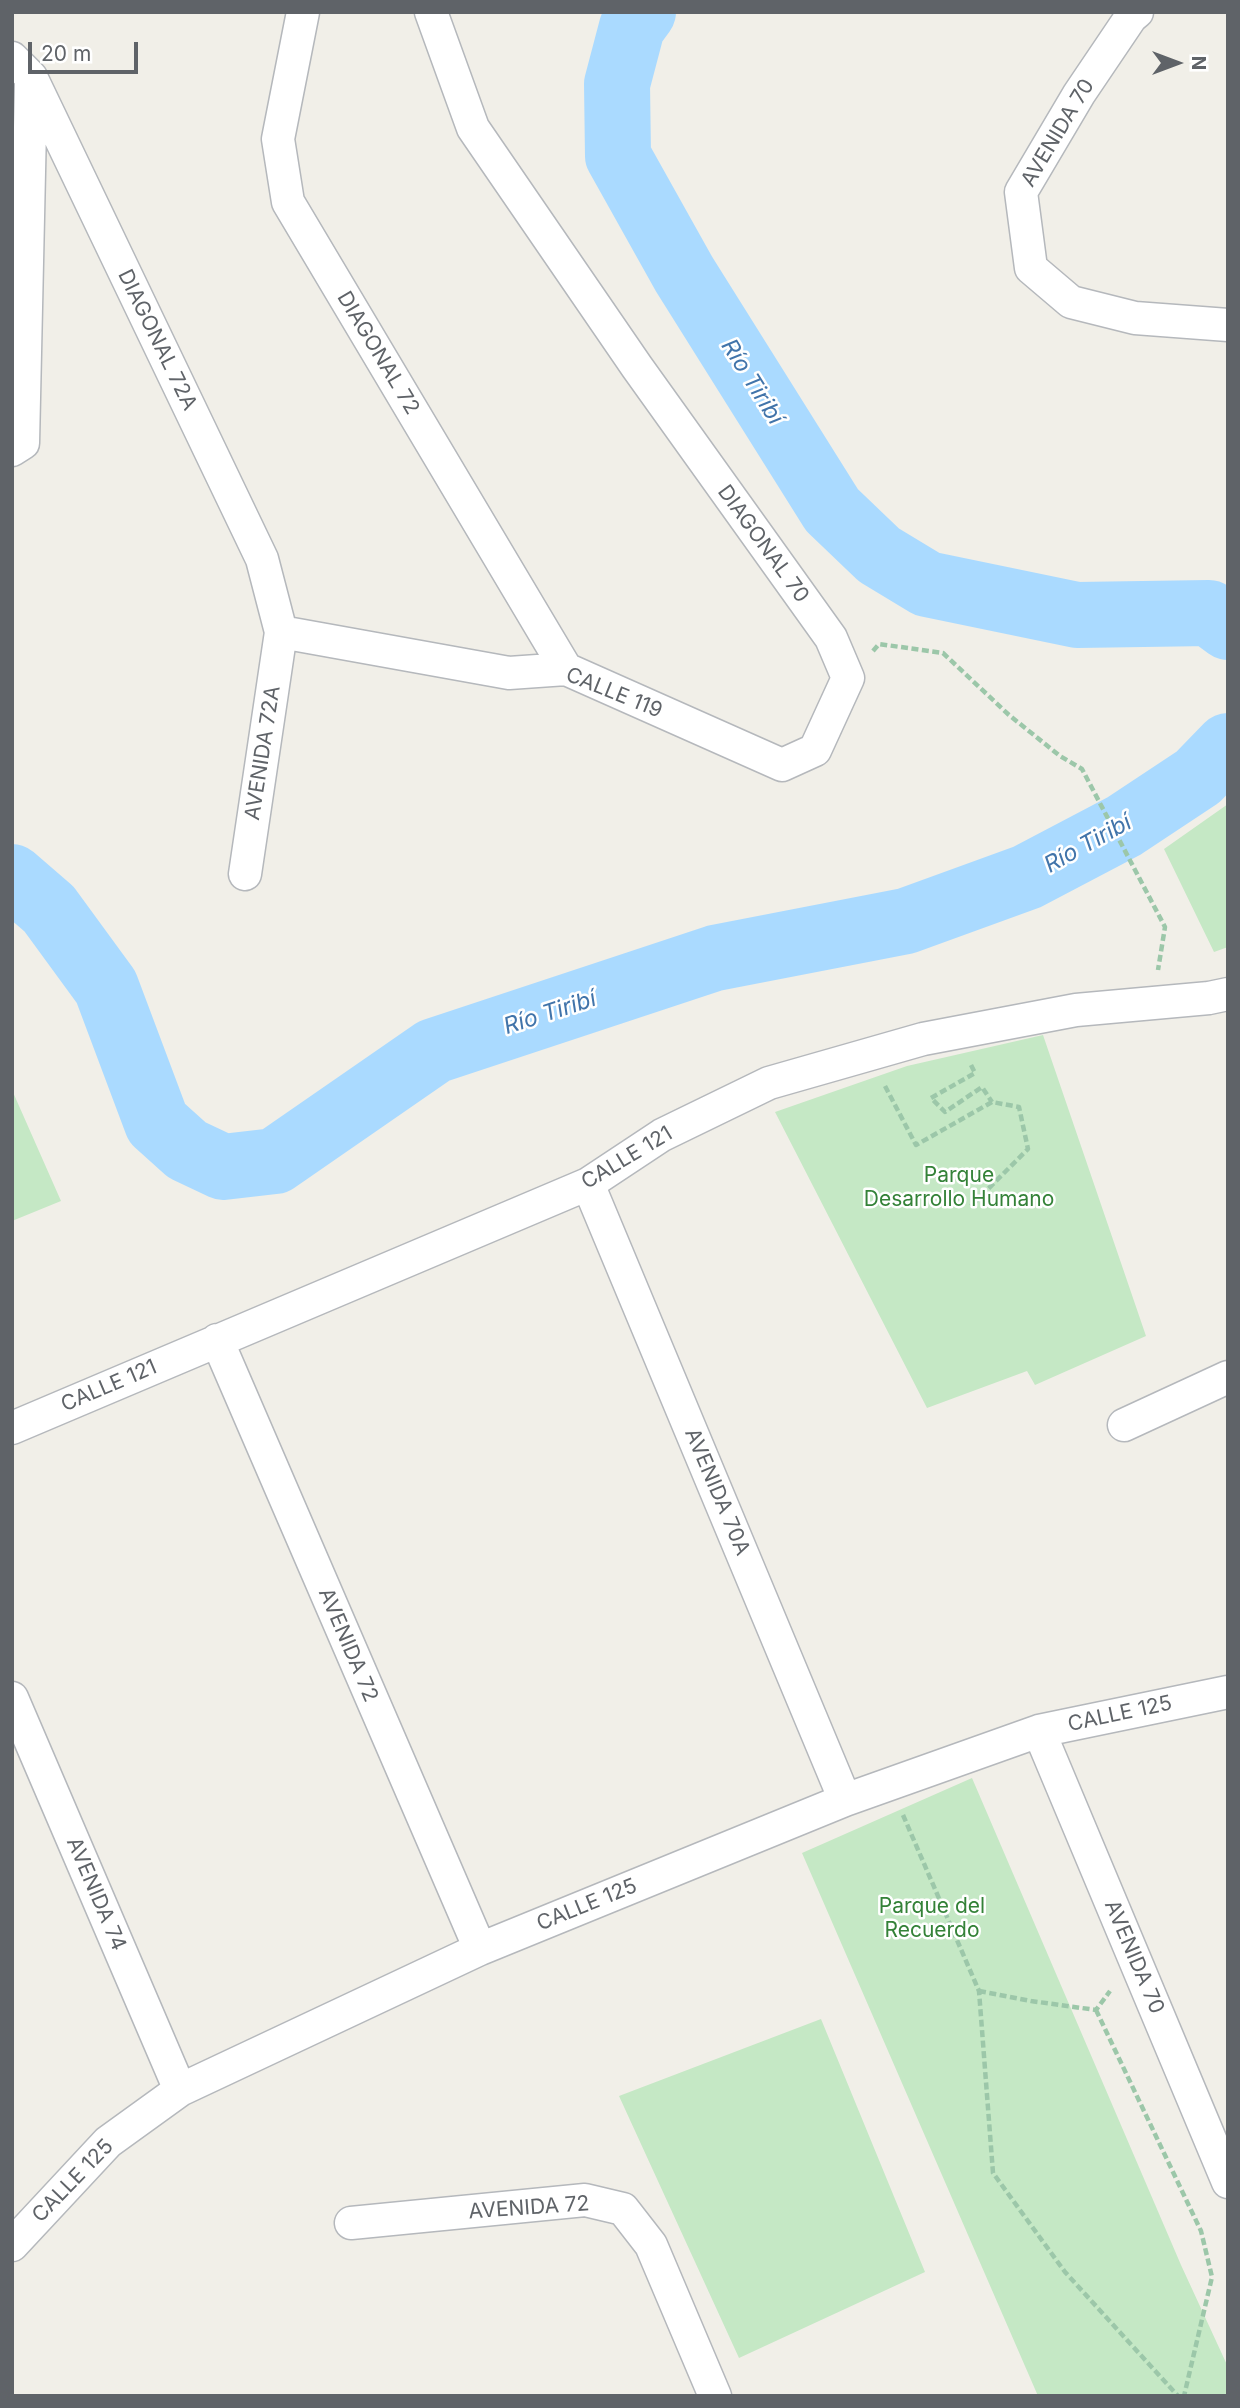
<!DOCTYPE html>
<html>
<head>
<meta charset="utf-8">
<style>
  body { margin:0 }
  #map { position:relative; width:1240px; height:2408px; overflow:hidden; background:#f1efe8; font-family:Inter,sans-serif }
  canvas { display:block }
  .frame { position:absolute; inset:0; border:14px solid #5f6368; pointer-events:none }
  .north { position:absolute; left:1142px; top:28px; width:70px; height:70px; -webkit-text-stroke:5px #fff; paint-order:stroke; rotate:90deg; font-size:19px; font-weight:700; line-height:28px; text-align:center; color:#5f6368 }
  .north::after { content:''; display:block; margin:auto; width:24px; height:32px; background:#5f6368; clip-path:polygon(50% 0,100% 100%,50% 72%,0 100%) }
  .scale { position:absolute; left:28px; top:42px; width:110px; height:32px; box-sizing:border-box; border:4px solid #5f6368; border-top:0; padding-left:9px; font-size:21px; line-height:24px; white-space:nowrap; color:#5f6368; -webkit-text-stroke:5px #fff; paint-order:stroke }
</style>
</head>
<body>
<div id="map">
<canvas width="1240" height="2408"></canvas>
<div class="frame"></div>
<div class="north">N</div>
<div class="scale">20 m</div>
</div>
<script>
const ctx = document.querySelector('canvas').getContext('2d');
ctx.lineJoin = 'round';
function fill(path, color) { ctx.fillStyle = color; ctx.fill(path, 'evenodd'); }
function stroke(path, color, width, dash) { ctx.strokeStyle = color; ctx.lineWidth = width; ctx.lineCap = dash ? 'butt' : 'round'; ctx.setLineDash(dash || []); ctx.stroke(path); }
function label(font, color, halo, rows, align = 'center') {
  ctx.font = font + ' Inter,sans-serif'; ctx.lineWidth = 5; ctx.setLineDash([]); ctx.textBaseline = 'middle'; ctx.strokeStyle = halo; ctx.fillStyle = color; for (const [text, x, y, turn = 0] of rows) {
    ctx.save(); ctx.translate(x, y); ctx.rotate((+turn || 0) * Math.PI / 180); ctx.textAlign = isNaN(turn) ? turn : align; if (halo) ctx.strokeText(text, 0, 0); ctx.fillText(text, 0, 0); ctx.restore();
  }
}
fill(new Path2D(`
  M1228,804V947L1214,952L1164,849Z
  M1043,1035L1146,1336L1035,1385L1027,1371L927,1408L775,1112L907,1066Z
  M12,1090L61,1201L12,1221Z
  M972,1778L1181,2265L1228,2367V2396H1038L802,1853Z
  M821,2019L925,2272L739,2358L619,2096Z`), '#c5e8c5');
stroke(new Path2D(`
  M643,12L632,27L617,84L618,156L684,274L832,510L879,555L927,584L1077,615L1209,613L1228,627
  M12,877L49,909L106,987L157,1123L187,1150L223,1167L275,1161L434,1051L715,958L906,921L1027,877L1124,826L1198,777L1228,746`), '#aadaff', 66);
const street = new Path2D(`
  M303,12L278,139L288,202L566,669
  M1137,12L1131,17L1079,94L1021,192L1031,268L1071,302L1135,318L1228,325
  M12,58L31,77L262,559L281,632L245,874
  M12,450L23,443L31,82
  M281,632L509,673L566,669L782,765L815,750L848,678L831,638L637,367L473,128L431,12
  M588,1184L845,1800
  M217,1340L480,1949
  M1124,1425L1228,1377
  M12,1428L588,1184L662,1135L769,1083L923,1039L1076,1010L1209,998L1228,994
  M12,1698L180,2090
  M1039,1731L1228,2182
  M351,2223L585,2200L623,2209L651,2245L715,2396
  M12,2245L108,2142L180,2090L480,1949L845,1800L1039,1731L1228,1692`);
stroke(street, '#b5b8bc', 35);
stroke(new Path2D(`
  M873,651L879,644L943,653L1009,715L1060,756L1082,769L1165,927L1158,970
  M971,1065L975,1073L931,1098L945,1112L982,1087L992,1102
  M885,1086L916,1145L992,1102L1019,1107L1028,1149L971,1206
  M903,1815L979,1991L993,2173L1065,2272L1178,2396
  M979,1991L1031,2001L1096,2010L1110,1991
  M1096,2010L1201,2231L1212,2277L1184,2396`), '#9cc7a9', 4.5, [7, 3.5]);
stroke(street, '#fff', 32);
label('21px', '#5f6368', '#fff', [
  ["AVENIDA 70",1058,133,-59],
  ["DIAGONAL 72A",157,340,64],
  ["DIAGONAL 72",378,353,59],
  ["DIAGONAL 70",763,544,54],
  ["CALLE 119",614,693,22],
  ["AVENIDA 72A",263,753,-81],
  ["CALLE 121",627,1158,-31],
  ["CALLE 121",109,1386,-23],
  ["AVENIDA 70A",717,1492,67],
  ["AVENIDA 72",348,1645,67],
  ["CALLE 125",1120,1714,-12],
  ["AVENIDA 74",96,1894,67],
  ["CALLE 125",587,1905,-22],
  ["AVENIDA 70",1134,1957,67],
  ["CALLE 125",73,2181,-46],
  ["AVENIDA 72",529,2208,-4]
]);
label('21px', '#348238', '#fff', [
  ["Parque",959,1176],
  ["Desarrollo Humano",959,1200],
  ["Parque del",932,1907],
  ["Recuerdo",932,1931]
]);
label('italic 23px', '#4174aa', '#fff', [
  ["Río Tiribí",752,382,58],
  ["Río Tiribí",1088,844,-29],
  ["Río Tiribí",550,1013,-18]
]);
</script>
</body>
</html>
